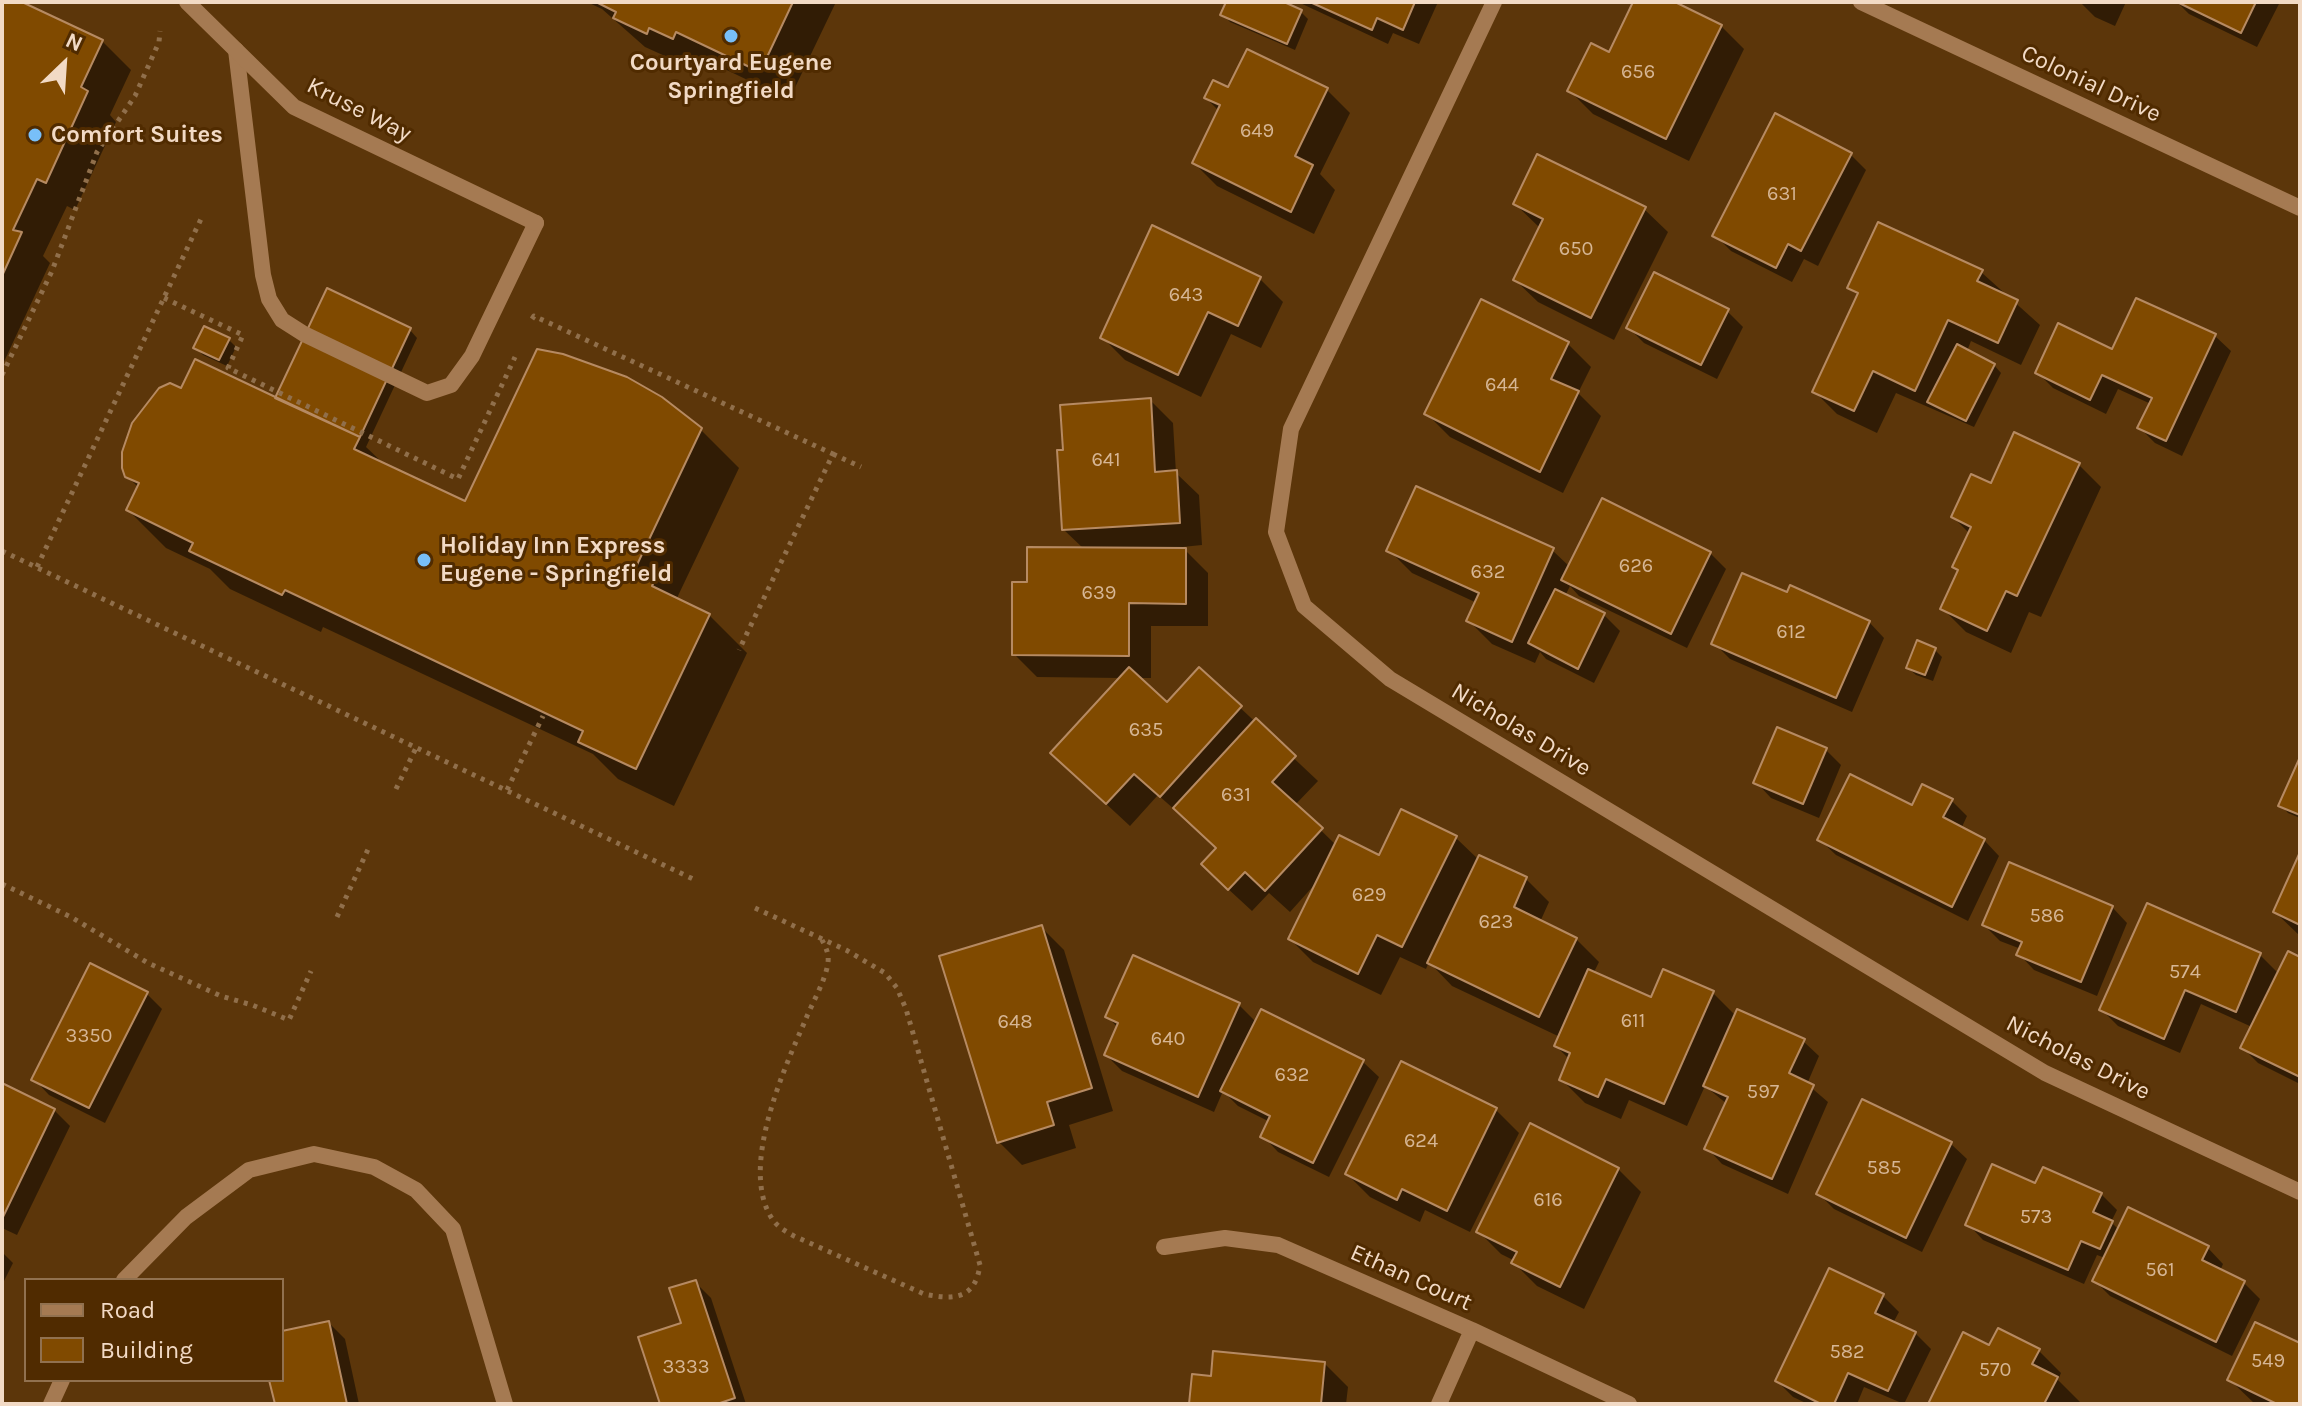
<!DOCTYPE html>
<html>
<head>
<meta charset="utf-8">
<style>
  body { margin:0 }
  #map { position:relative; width:2302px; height:1406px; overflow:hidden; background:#5c360a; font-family:Karla,sans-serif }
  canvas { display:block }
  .frame { position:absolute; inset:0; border:4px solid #f2dac5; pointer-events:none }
  .legend { position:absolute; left:24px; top:1278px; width:260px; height:104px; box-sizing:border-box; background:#502b00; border:2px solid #91714f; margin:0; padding:10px 14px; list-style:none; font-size:24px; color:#f2dac5 }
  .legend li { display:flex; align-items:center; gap:16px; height:40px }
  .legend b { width:40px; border:2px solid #91714f }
  .north { position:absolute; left:24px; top:24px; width:80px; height:80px; -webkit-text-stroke:6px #502b00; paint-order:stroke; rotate:25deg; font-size:22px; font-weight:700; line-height:32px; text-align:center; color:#f2dac5 }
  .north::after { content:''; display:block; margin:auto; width:28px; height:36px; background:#f2dac5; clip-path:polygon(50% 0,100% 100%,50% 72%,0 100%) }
</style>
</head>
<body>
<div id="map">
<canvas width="2302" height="1406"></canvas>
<div class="frame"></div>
<ul class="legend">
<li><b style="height:10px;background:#a57a52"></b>Road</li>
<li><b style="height:22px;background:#804a00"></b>Building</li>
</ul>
<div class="north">N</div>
</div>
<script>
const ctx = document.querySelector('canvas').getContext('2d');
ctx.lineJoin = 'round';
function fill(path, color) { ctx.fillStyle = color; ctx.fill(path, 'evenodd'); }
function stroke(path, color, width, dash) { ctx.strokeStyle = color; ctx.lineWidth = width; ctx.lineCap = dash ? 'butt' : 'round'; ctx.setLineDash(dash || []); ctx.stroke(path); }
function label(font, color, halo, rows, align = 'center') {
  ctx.font = font + ' Karla,sans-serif'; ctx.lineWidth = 6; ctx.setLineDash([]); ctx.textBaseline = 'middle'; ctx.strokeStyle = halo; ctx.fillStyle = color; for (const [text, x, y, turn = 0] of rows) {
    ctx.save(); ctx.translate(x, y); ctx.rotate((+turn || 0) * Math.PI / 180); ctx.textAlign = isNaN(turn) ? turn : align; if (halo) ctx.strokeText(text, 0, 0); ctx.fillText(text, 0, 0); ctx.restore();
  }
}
fill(new Path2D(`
  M2,2H17L102,41L131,70L110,115L116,122L75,210L67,206L43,256L50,263L2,366Z
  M587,2H836L789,100L706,60L702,67L679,56L676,61L645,47L602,9Z
  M1228,2H1279L1301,12L1308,19L1295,50L1230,22L1223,14Z
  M1298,2H1438L1419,44L1393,33L1388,44Z
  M1635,2H1671L1721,26L1744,49L1689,161L1593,114L1570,91L1609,55Z
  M2080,2H2126L2115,26L2095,17Z
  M2177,2H2280L2257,47L2189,14Z
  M1229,89L1327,90L1350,113L1320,174L1335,190L1314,234L1217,186L1194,163L1219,111L1206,98Z
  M1850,154L1866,170L1818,266L1804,259L1792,282L1731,251L1715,235Z
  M1515,204L1644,209L1668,232L1614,340L1538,302L1515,280L1540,228Z
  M1981,272L2040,325L2021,365L1971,341L1967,351L1994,365L2001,373L1974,427L1896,393L1877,433L1837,414L1814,391L1859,296L1850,288Z
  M1260,279L1283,302L1261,348L1231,334L1201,397L1125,360L1102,337Z
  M1727,311L1743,327L1717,379L1644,343L1628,327Z
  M410,330L417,338L366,447L386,466L466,504L701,430L739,468L676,600L709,615L747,653L674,806L618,779L593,754L323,627L321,632L230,589L210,569L166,548L128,510L139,488L127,476L182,391L276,400Z
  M2215,336L2231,351L2182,456L2155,443L2140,428L2151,404L2118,389L2106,414L2053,388L2037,372L2113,352Z
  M228,339L236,347L227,366L203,355L196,348Z
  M1568,344L1591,367L1578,393L1601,416L1563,493L1450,437L1427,414Z
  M1150,400L1173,423L1176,473L1199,495L1202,545L1182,547L1208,573V626H1151V678H1138L1167,705L1199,669L1318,781L1295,805L1336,845L1380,858L1456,838L1479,860L1480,858L1526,879L1549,902L1540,922L1576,939L1599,962L1593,974L1652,999L1712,992L1736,1016L1803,1041L1819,1056L1807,1084L1828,1102L1788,1194L1722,1164L1707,1148L1727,1104L1705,1086L1687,1126L1629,1100L1621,1119L1585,1103L1562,1080L1570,1060L1556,1046L1560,1037L1452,986L1429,962L1426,969L1400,957L1381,995L1313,962L1290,939L1316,883L1290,912L1269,893L1252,911L1226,887L1218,848L1158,795L1130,826L1076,776L1121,678L1037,677L1014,654L1029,584L1084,549L1064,530L1065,451Z
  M2078,464L2101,487L2041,617L2029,612L2011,653L1966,632L1943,609L1960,572L1955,567L1970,534L1953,517L1992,486Z
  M1389,550H1552L1570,567L1710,553L1726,569L1687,648L1579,596L1570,586L1565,596L1604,615L1620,631L1594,683L1546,659L1540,652L1535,663L1492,644L1469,621L1477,603L1412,573Z
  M1788,595L1869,622L1884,638L1852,712L1730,659L1714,643Z
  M1935,650L1942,657L1933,681L1916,675L1908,668Z
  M1826,750L1841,765L1819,818L1771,798L1756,782Z
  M2300,762V818L2288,813L2281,805Z
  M1952,801L1967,816L1961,829L1984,840L1999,856L1968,921L1836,855L1820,840L1913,807Z
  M2300,857V936L2275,912Z
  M2148,905L2260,955L2279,974L2300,960V1084L2258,1063L2242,1047L2252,1027L2201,1004L2180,1053L2118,1026L2102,1010Z
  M2112,907L2127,923L2097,996L2034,970L2019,954L2021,949L2000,941L1984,925Z
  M1041,927L1064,950L1113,1111L1069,1125L1076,1148L1022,1165L999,1142Z
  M1134,958L1239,1005L1256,1022L1363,1062L1379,1077L1329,1177L1278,1152L1263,1136L1270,1122L1238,1106L1223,1091L1214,1112L1122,1071L1106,1055L1118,1028L1107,1016Z
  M146,993L162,1009L105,1123L49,1095L34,1079Z
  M2,1085L54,1110L70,1126L17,1235L2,1228Z
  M1496,1110L1519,1133L1470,1232L1425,1210L1420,1222L1370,1197L1347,1174Z
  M1531,1126L1618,1169L1641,1192L1584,1309L1537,1286L1514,1263L1515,1261L1501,1254L1478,1231Z
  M1951,1144L1967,1159L1922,1252L1834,1209L1819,1194Z
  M2036,1186L2101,1194L2117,1210L2111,1222L2119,1230L2208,1248L2223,1264L2220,1271L2244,1283L2260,1299L2232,1356L2110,1296L2094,1280L2105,1258L2097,1255L2084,1284L1983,1240L1968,1224Z
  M2,1252L13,1263L2,1285Z
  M1830,1270L1883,1296L1899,1312L1893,1323L1915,1333L1931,1349L1904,1404L1864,1387L1857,1404H1808L1793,1397L1777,1381Z
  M695,1282L711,1298L746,1404H662Z
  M329,1323L345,1339L359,1404H277L271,1380H282V1333Z
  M2300,1345V1404H2255L2229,1379Z
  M1990,1348L2038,1350L2061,1373L2058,1380L2080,1402L2078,1404H1930Z
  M1325,1364L1348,1387L1346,1404H1191L1212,1379Z`), '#0007');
const building = new Path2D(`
  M2,2H22L103,40L81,87L88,91L46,183L37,179L13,230L22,232L2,276Z
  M596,2H793L760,72L676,32L673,39L649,28L647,34L613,18L616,12Z
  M1226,2H1284L1302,10L1287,44L1220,15Z
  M1310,2H1415L1403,30L1377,18L1372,30Z
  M1633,2H1675L1722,25L1666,139L1567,91L1591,43L1609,52Z
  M2177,2H2256L2241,33Z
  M1247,49L1328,88L1295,156L1313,165L1291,212L1192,163L1220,105L1204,98L1213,80L1228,87Z
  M1775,113L1852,153L1801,251L1788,244L1776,268L1712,236Z
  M1537,154L1646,207L1591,318L1513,280L1543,219L1513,204Z
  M1878,222L1983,270L1977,281L2018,300L1998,343L1948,320L1915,391L1873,371L1854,411L1812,392L1858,293L1847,288Z
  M1152,225L1261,277L1238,326L1208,312L1178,375L1100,338Z
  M1654,272L1729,309L1701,365L1626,328Z
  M327,288L411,328L360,437L275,398Z
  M2136,298L2216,334L2166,441L2137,428L2152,398L2102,375L2090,400L2035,373L2058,323L2112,349Z
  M1481,299L1569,342L1551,379L1579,391L1540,472L1424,414Z
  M204,326L230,338L219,360L193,348Z
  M1957,344L1995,364L1966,421L1927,402Z
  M537,349L563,354L627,377L662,397L702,428L635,569L655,579L652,586L710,614L636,769L578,742L583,731L285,590L282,595L189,551L193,543L126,510L139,483L125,477L122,468V452L132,423L159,388L170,383L181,388L195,359L360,437L354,449L465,501Z
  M1151,398L1155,472L1177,470L1180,523L1062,530L1057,450H1063L1060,405Z
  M2014,432L2080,463L2017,596L2006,591L1987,631L1940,609L1958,570L1952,567L1971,527L1951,517L1971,474L1991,483Z
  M1416,486L1554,548L1512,642L1466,621L1479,593L1386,551Z
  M1602,498L1711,552L1671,634L1561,580Z
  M1027,547L1186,548V604L1129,603V656L1012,655V582H1027Z
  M1742,573L1787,592L1790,585L1870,621L1836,698L1711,644Z
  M1555,589L1605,613L1578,669L1528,643Z
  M1917,640L1936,648L1925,675L1906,668Z
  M1129,667L1167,702L1199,667L1242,706L1160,797L1134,774L1106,804L1050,753Z
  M1256,718L1296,756L1272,782L1323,828L1265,891L1245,872L1228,890L1201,864L1216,848L1173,808Z
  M1777,727L1827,748L1803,804L1753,783Z
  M2300,757V815L2278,806Z
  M1850,774L1912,805L1922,784L1953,799L1943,817L1985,839L1952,907L1817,840Z
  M1401,809L1457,836L1402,947L1377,935L1358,974L1288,939L1339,835L1379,855Z
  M2300,852V925L2273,912Z
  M1479,855L1527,877L1514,907L1577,938L1539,1017L1427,963Z
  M2009,862L2113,906L2081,982L2016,955L2022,942L1982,925Z
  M2147,903L2261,953L2236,1012L2185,990L2164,1039L2099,1010Z
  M1042,925L1092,1088L1047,1102L1054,1125L997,1143L939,956Z
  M2288,951L2300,957V1077L2240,1048Z
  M1133,955L1240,1003L1198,1097L1104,1055L1118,1023L1105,1017Z
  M90,963L148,992L89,1108L31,1080Z
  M1588,969L1651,997L1663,969L1714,991L1664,1104L1606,1079L1598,1097L1559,1080L1570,1053L1554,1046Z
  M1261,1009L1364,1060L1313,1163L1260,1137L1270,1116L1220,1091Z
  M1737,1009L1805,1039L1789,1073L1814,1085L1772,1179L1704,1149L1728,1097L1703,1086Z
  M1401,1061L1497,1108L1447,1211L1402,1189L1397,1200L1345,1174Z
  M2,1083L55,1109L2,1219Z
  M1862,1099L1952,1142L1906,1238L1816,1194Z
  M1530,1123L1619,1168L1560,1287L1511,1263L1517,1252L1476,1232Z
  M1992,1164L2035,1183L2043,1167L2102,1193L2093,1212L2113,1221L2100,1249L2081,1241L2068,1270L1965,1225Z
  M2128,1207L2209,1246L2202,1260L2245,1281L2216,1342L2092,1281Z
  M1829,1268L1884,1294L1875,1313L1916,1332L1888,1391L1848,1373L1834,1404H1821L1775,1381Z
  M696,1280L735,1398L717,1404H660L638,1337L681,1323L669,1288Z
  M329,1321L347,1404H275L269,1380H282V1331Z
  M2255,1322L2300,1343V1404H2277L2227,1380Z
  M1998,1328L2040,1349L2032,1364L2058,1377L2044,1404H1928L1963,1332L1989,1345Z
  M1213,1351L1325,1362L1321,1404H1189L1192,1374L1211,1376Z`);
fill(building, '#804a00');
stroke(building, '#b68a62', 2);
stroke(new Path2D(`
  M164,298L243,335L228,368L458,479L515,357
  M532,319L534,316L833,454L739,650
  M2,375L52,271L97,152L135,96L159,42L160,31
  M833,454L861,467
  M2,551L693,879
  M37,567L201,219
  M396,789L416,748
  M507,790L543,716
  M2,884L71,917L148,963L221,996L252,1005L289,1020L311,971
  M755,908L846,950L885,973L897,988L906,1009L980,1265C975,1300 953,1300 924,1294L794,1236C785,1231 776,1226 771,1217C740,1166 784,1069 805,1021C812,1003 825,982 828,963C829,953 826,948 822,940
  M337,917L370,845`), '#906f4b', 5, [4, 6]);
stroke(new Path2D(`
  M236,50L263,275L269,299L282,320L304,334L427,393L451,385L472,356L536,223`), '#a57a52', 16);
stroke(new Path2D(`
  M187,2L294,107L536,223
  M1494,2L1291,429L1276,532L1304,606L1390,679L2045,1073L2300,1192
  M1861,2L2300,208
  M1164,1247L1225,1238L1278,1245L1472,1330L1629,1404
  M124,1280L186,1217L249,1170L314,1154L374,1167L416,1190L453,1229L505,1404
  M51,1404L62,1380
  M1439,1404L1472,1330`), '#a57a52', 16);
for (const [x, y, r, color] of [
  [731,36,8,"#78bff8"],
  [35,135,8,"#78bff8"],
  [424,560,8,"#78bff8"]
]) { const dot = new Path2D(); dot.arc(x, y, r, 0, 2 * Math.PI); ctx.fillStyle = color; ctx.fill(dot); stroke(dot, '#502b00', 3); }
label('20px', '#d6b694', null, [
  ["656",1638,72],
  ["649",1257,131],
  ["631",1782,194],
  ["650",1576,249],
  ["643",1186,295],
  ["644",1502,385],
  ["641",1106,460],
  ["626",1636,566],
  ["632",1488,572],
  ["639",1099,593],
  ["612",1791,632],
  ["635",1146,730],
  ["631",1236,795],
  ["629",1369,895],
  ["586",2047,916],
  ["623",1496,922],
  ["574",2185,972],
  ["611",1633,1021],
  ["648",1015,1022],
  ["3350",89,1036],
  ["640",1168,1039],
  ["632",1292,1075],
  ["597",1763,1092],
  ["624",1421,1141],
  ["585",1884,1168],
  ["616",1548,1200],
  ["573",2036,1217],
  ["561",2160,1270],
  ["582",1847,1352],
  ["549",2268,1361],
  ["3333",686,1367],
  ["570",1995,1370]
]);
label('bold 24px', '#f2dac5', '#502b00', [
  ["Courtyard Eugene",731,63,"center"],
  ["Springfield",731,91,"center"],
  ["Comfort Suites",51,135],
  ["Holiday Inn Express",440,546],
  ["Eugene - Springfield",440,574]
], 'left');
label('24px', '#f2dac5', '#502b00', [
  ["Colonial Drive",2091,84,25],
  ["Kruse Way",359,110,27],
  ["Nicholas Drive",1521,730,31],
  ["Nicholas Drive",2078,1058,27],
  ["Ethan Court",1411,1278,24]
]);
</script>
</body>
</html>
